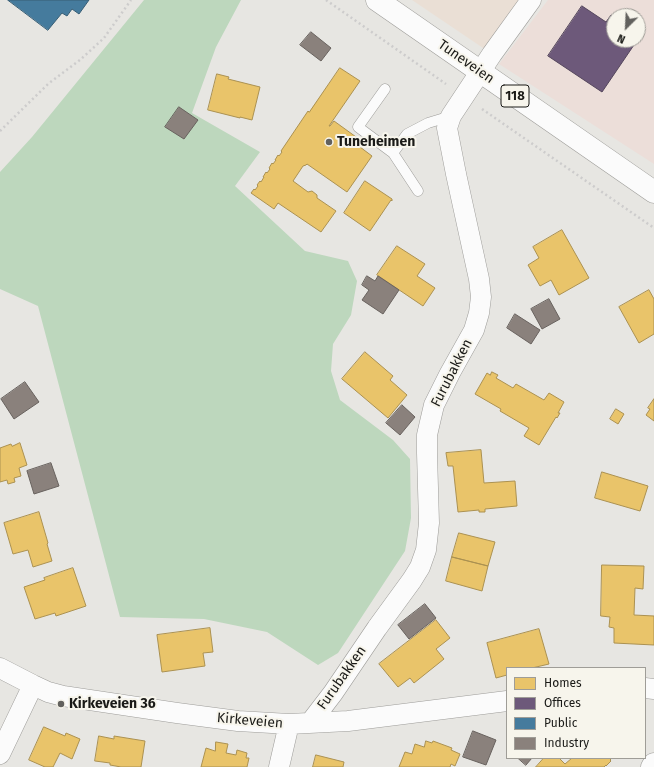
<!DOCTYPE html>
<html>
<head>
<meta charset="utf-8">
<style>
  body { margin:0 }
  #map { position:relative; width:654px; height:767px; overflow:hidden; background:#e7e6e2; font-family:"Fira Sans",sans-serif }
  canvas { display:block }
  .legend { position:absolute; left:506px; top:667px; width:140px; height:92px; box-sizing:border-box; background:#f7f5ec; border:1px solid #9f9d97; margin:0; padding:5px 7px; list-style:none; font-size:12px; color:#1a1a17 }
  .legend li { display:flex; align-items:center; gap:8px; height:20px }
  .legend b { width:20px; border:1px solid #9f9d97 }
  .north { position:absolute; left:606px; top:8px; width:40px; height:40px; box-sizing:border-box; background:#f7f5ec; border:1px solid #9f9d97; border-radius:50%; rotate:204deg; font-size:11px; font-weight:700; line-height:16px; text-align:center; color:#1a1a17 }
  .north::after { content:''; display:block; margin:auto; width:14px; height:18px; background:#62615e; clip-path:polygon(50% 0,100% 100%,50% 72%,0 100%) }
</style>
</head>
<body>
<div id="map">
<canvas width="654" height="767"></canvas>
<ul class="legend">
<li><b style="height:11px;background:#e9c46a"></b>Homes</li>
<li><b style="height:11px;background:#6d597a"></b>Offices</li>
<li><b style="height:11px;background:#457b9d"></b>Public</li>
<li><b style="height:11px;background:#8a817c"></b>Industry</li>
</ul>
<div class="north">N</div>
</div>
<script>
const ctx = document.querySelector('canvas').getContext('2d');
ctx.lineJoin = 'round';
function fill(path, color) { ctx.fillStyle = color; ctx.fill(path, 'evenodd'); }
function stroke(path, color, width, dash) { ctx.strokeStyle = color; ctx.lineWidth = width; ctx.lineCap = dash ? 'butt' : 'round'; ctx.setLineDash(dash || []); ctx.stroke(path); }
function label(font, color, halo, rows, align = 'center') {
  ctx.font = font + ' "Fira Sans",sans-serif'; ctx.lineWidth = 4; ctx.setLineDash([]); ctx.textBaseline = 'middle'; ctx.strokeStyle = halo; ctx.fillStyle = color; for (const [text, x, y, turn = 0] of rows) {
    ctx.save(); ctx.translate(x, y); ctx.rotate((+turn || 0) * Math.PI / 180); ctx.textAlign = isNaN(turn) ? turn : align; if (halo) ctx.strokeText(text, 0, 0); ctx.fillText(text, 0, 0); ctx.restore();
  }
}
fill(new Path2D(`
  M412,0H531L492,54Z`), '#eadfd5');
fill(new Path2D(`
  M548,0H654V164L499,64ZM614,16H638V40H614Z`), '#ecded9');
fill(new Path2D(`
  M144,0H241L216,47L192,113L260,152L235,186L305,251L348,261L357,281L351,315L333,344L331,371L340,400L393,440L410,459L411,518L405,551L338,653L318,665L267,632L204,619L120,617L38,306L0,289V172L32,137Z`), '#bdd7bd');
const homes = new Path2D(`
  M340,68L360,81L329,126H330L334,121L363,142L360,147L372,156L347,192L307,164L306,165L303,166L293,181L308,192L312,191L317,195V198L336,211L321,232L278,203L274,209L251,193L254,189L255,190L258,186L257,185L260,181L261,182L264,177H263L266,172L267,173L270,169L269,168L272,163L273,164L276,160H275L278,155L279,156L282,152L281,151L308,111L309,112Z
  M217,74L229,77L228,79L260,87L252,120L240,117V118L208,110Z
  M365,181L392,199V201L391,200L370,231L344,213Z
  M562,230L589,278L559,295L551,280L540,286L528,265L539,258L533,247Z
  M397,246L425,264L417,276L435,288L423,306L377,275Z
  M649,290L654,299V334L639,343L619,307Z
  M365,352L393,376L390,380L407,395L388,418L342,379Z
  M492,372L498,375L496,378L513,388L516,384L544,400L549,393L564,402L558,413H560L557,418L556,417L539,445L524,436L529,428L500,411L501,409L475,394L487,373L490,375Z
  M654,399V421L646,415L650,409L648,408Z
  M616,409L624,414L618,424L610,419Z
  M20,443L27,465L19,468L21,476L14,478L15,482L8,484L7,480L0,482V448L11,444L12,446Z
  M481,450L484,483L515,481L517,506L485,509V512H479V510L458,512L453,466H448L446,453Z
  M602,472L648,486L640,511L595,498Z
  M39,512L48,543L47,544L52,561L33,567L28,550L13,554L4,523Z
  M459,533L495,542L488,566L452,557Z
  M452,557L488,566L482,591L446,581Z
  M602,565L644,566L643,589L635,588L634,615L654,616V645L614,643V628L609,627L610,617L601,616Z
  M73,568L86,606L56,616L55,613L35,619L24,587L45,580L44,578Z
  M436,620L450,638L436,649L444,659L414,683L410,678L398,687L379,664Z
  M210,628L213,652L203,653L205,666L162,672L157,635Z
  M539,629L549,664L532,668H507V675L496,678L487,643Z
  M44,727L65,736L66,733L80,739L72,759L60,753L53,767H45L29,760Z
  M99,736L114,739V736L145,741L141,767H121L110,765V763L95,761Z
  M426,741L432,743L433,741L452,748L451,750L460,754L455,766L451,764L450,767H399L405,752L412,754L415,744L424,747Z
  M216,742L228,744L226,753L236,755L237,750L247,753L246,758H249L247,767H201L206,748L215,751Z
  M316,755L344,762L343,767H313Z
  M544,758H559L565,764L572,758H612L610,760L611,761L606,766V765L604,767H536Z`);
fill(homes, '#e9c46a');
stroke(homes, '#ab9151', 1);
const offices = new Path2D(`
  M582,6L606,22L611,15L614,17V40H636L635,42H636L602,92L548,56Z`);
fill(offices, '#6d597a');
stroke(offices, '#54465c', 1);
const public = new Path2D(`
  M8,0H89L79,14L72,9L67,16L62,13L48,30Z`);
fill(public, '#457b9d');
stroke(public, '#385e75', 1);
const industry = new Path2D(`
  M311,32L331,48L321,61L300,45Z
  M179,107L198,120L184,139L165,127Z
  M367,276L375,281L378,276L399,290L383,314L362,300L369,290L362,285Z
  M549,299L560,319L542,329L531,309Z
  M515,314L540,330L531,344L507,328Z
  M25,382L39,402L14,419L1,399Z
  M402,405L415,417L400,435L386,423Z
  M51,463L59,486L34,494L27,471Z
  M425,604L436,618L409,639L398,625Z
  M473,731L496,740L486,765L463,757Z
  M518,758H532L526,765Z`);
fill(industry, '#8a817c');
stroke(industry, '#68625e', 1);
const service = new Path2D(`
  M385,89L358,127L393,153
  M418,191L393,153L407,134L428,123L451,116`);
const minor = new Path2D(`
  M0,668L33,685L48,692L63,696L177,713L238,721L289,724L348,721L507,701
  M645,688L654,689
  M310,723L333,693L377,628L412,580L420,567L426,550L429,523L427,453V435L434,405L450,373L474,330L479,313L481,297L479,279L456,174L447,128L451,116L492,54L531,0
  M0,754L33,685
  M279,767L289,724`);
const tertiary = new Path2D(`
  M652,767L654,764`);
const primary = new Path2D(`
  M377,0L654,192`);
stroke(service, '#9d9c99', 11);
stroke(minor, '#9d9c99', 21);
stroke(tertiary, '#9d9c99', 23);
stroke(primary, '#9d9c99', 23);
stroke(new Path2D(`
  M326,0L446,84
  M482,109L654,228
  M0,131L48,84L80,60L104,38L131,0`), '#cdcccc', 2.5, [2, 3]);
stroke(service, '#fbfbfb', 10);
stroke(minor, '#fbfbfb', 20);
stroke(tertiary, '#fbfbfb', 22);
stroke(primary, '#fbfbfb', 22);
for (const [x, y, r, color] of [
  [329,142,4,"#62615e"],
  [61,704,4,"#62615e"]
]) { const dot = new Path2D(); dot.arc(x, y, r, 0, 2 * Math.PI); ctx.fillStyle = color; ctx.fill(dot); stroke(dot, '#f7f5ec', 1.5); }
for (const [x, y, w] of [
  [515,96,28]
]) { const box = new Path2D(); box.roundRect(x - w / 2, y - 11, w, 22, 3); ctx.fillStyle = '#f7f5ec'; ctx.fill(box); stroke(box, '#1a1a17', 1); }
label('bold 13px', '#1a1a17', null, [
  ["118",515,96]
]);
label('14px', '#1a1a17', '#f7f5ec', [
  ["Tuneveien",466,62,35],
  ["Furubakken",452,373,-63],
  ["Furubakken",342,678,-55],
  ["Kirkeveien",250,721,5]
]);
label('bold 14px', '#1a1a17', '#f7f5ec', [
  ["Tuneheimen",337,142],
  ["Kirkeveien 36",69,704]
], 'left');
</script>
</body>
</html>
